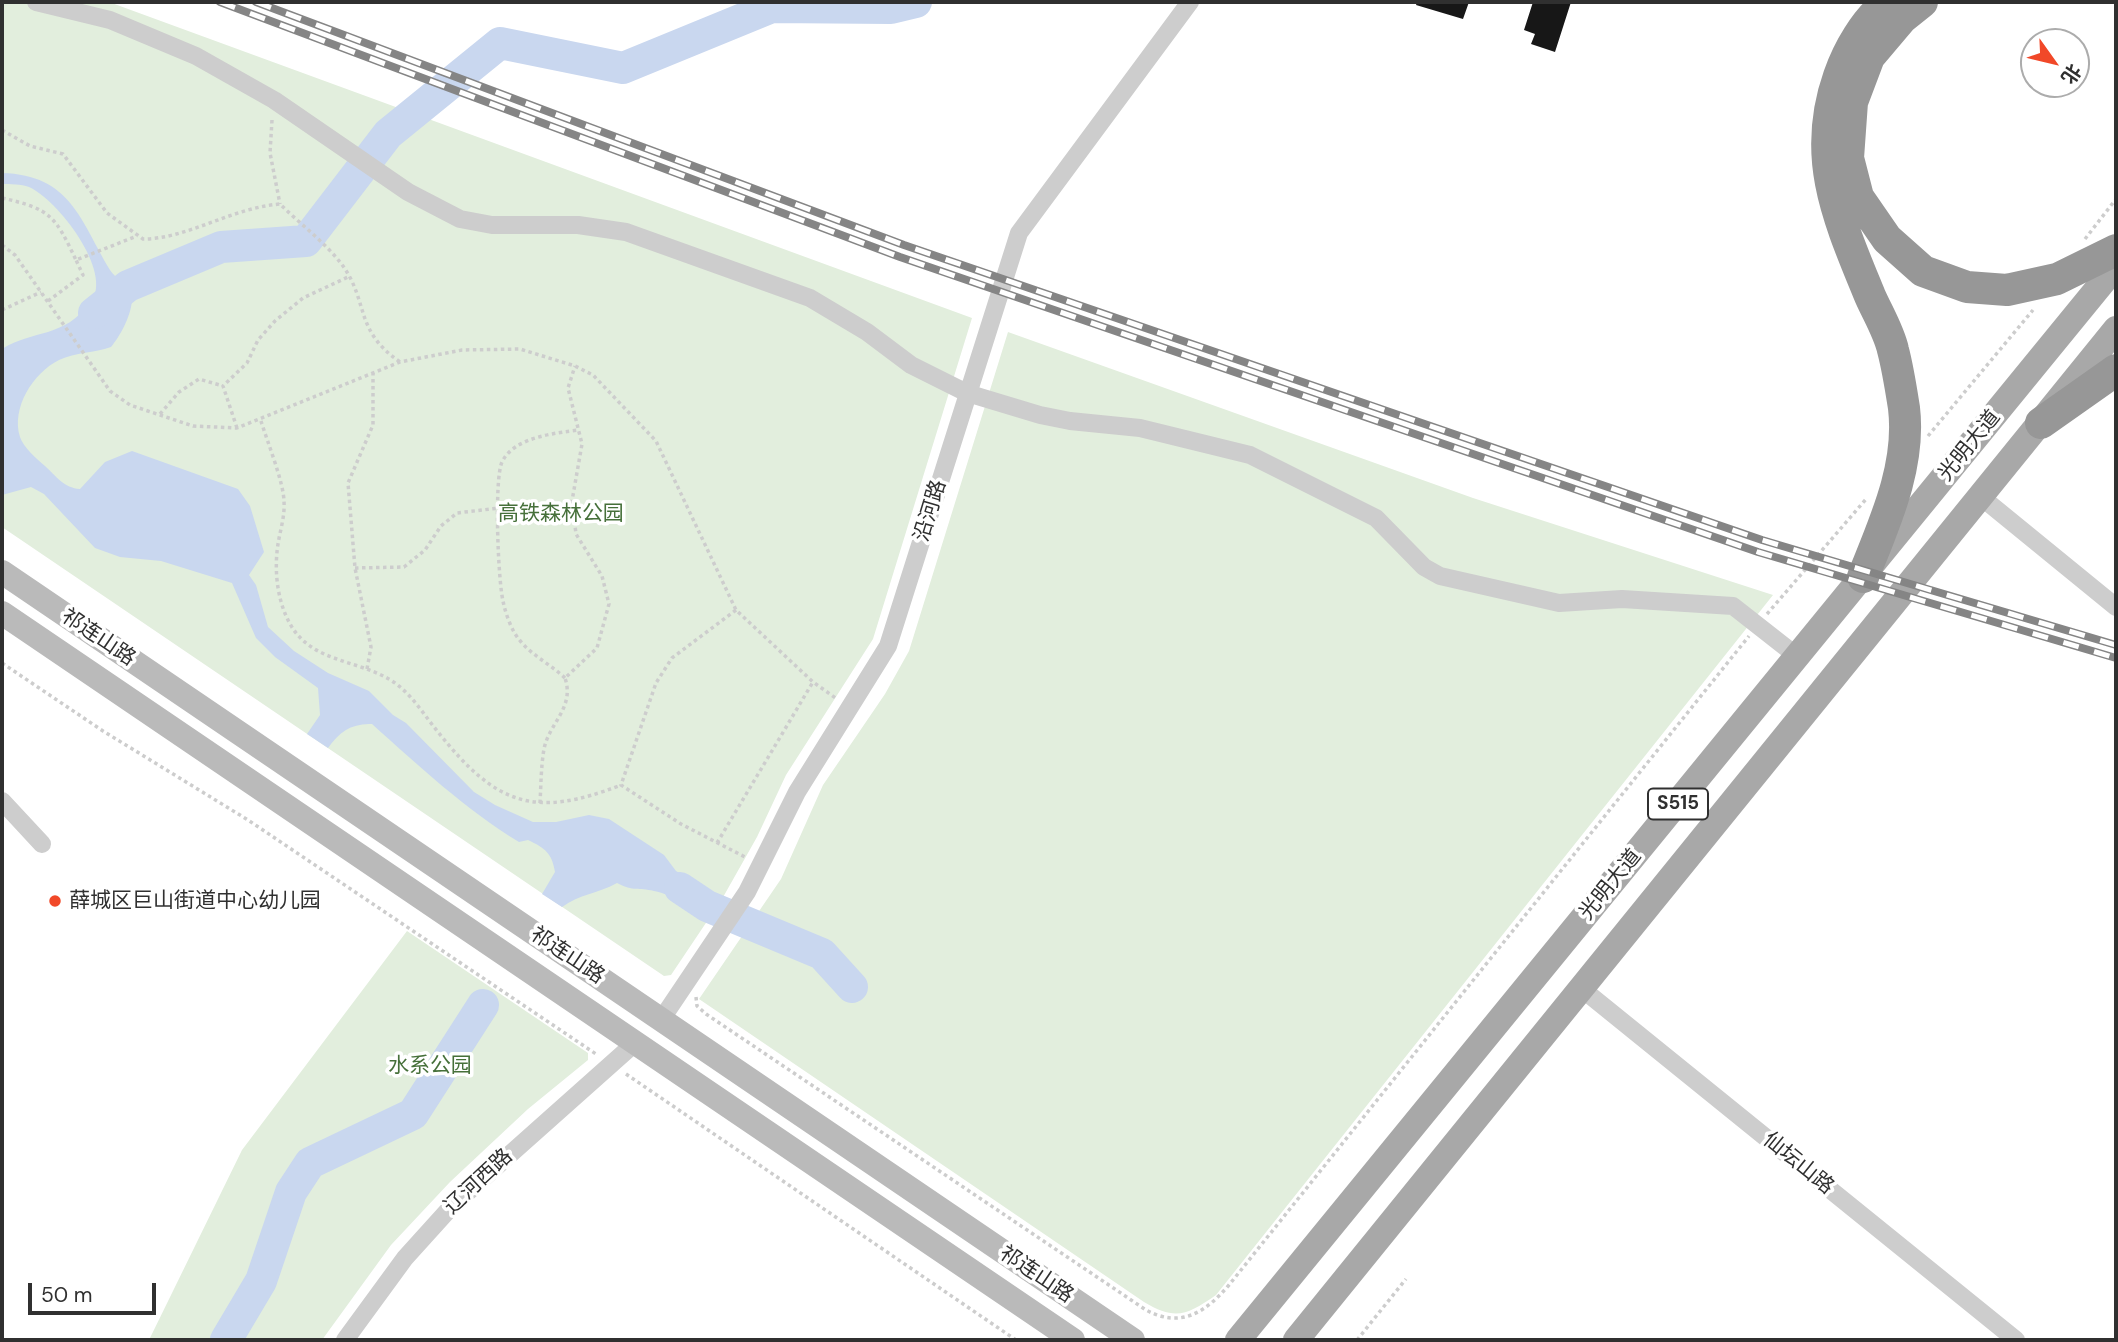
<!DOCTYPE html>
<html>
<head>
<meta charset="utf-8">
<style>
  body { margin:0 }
  #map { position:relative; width:2118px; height:1342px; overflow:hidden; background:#fff; font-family:"DM Sans","Noto Sans SC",sans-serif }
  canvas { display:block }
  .frame { position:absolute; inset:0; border:4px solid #303030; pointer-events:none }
  .north { position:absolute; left:2020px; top:28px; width:70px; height:70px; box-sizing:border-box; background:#fff; border:2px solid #acacac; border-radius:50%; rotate:124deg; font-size:19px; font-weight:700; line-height:28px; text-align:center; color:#303030 }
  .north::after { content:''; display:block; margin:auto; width:24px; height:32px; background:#f14828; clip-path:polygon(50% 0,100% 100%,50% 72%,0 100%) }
  .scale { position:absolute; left:28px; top:1283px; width:128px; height:32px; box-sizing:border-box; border:4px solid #303030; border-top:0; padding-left:9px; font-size:21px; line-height:24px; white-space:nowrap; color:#303030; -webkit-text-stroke:5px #fff; paint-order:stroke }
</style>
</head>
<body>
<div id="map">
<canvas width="2118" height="1342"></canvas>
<div class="frame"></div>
<div class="north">北</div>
<div class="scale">50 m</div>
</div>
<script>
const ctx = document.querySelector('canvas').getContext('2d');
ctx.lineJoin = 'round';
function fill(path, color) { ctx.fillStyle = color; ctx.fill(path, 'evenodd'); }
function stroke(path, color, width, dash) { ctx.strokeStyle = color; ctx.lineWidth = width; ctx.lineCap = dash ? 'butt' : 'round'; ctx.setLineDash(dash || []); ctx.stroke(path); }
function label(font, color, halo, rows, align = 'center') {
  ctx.font = font + ' "DM Sans","Noto Sans SC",sans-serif'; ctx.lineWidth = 7; ctx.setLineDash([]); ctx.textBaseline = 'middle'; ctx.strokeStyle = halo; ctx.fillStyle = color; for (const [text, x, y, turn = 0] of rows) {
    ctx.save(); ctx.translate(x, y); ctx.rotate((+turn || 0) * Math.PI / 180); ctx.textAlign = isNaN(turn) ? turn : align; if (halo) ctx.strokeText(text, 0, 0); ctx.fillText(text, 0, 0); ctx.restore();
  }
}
fill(new Path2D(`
  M2,2H109L972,318L873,639L786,775L757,837L722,899L671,975L664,976L2,527Z
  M1008,332L1473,498L1773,595L1216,1295C1187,1315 1176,1321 1144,1302L699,999L781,879L823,785L885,694L909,651Z
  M407,931L588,1053V1060L528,1109L450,1182L391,1245L322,1340H149L242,1150Z`), '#e2eedd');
fill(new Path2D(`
  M2,173C71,175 80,220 110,270C117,281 132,283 132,298C132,314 121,335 111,347C94,353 76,352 59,360C33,373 11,408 20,437C23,447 37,459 45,466C56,476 64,488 80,489L105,462L132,451L238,489L250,506L264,552L249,575L256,585L268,627L294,651L328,673L369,691L393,715L406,723L474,792L495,805L533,822H556L589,815L609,819L664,855L676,871L722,899L707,922C692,910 673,894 654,891C638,887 634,892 617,883C597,894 580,894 562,907L542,894L555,872C552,853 545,848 528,840L519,842C465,809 419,766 372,724C352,723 339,732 328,748L307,734L320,715L318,688L275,657L256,638L232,583L161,561L120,557L95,548L44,494L31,487L2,495V349C34,329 63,339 91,302C114,272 57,199 29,187C21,184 10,184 2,184Z`), '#c9d7ef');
stroke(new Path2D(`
  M94,313L128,286L221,247L306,241L388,134L500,43L623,68L772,7L891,8L916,2
  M680,888L707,906L822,954L852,987
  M226,1340L261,1281L291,1192L310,1163L413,1114L483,1005`), '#c9d7ef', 32);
fill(new Path2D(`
  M1417,2H1469L1463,19L1416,5Z
  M1533,2H1571L1555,52L1531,44L1535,34L1524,30Z`), '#171717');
stroke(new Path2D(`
  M272,120L270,153L280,204
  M2,130L30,146L63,154L107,213L143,239C187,239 231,208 280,204C300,224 326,243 343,266C369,303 354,330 400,362
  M2,198C51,209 55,216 76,260L137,236
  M2085,239L2116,199
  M2,245L15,255L110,391L130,405L193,426L237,428L400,362L462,350L520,349L575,366L593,375L656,441L736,610L813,682L837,699
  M48,301L83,275L76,260
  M2,310L41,292
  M160,414L179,392L199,379L223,386
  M261,421C267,441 284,483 284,502C285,516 280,531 278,544C274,570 277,599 289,622C310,663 358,659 392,681C411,693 424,715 438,732C496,805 534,819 621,785
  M237,428L223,386L247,363L258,340L275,321L303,298L348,277
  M1928,436L2033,310
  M355,568L404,567L425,550L441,526L457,513L499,508
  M736,610L672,658L656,683L621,785L681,824L745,857
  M1767,614L1867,498
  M2,663L103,731L248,820L596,1054
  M367,669L371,647L355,568L348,483L373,425V374
  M565,678C548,662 526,653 514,632C509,623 505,611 503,601C498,580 494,479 502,462C514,437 555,433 579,430
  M540,803C541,785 541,766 544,749C549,723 575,708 565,678L597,648L609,604L602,576L576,534L572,501L582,444L568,388L575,366
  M717,843L813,682
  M696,997L697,1006L706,1014L1146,1310C1181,1329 1206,1312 1229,1285L1749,636
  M626,1074L1016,1340
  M1357,1340L1406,1279`), '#cdcdcd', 3.5, [3.5, 3.5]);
stroke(new Path2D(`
  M36,2L110,20L196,56L274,100L408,192L460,219L492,225H578L626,232L810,298L867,332L911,365L967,393L1040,415L1070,421L1140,428L1250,455L1376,518L1424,567L1440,576L1559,603L1622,599L1733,606L1798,657
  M1980,496L2116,607
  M2,801L42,844
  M1581,988L2016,1340
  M661,1020L747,892L797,792L888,646L1019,233L1190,2
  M345,1340L405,1258L452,1206L635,1043`), '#cdcdcd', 18);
stroke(new Path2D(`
  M2,572L1133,1340
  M2,613L1073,1340`), '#bababa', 24);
stroke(new Path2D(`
  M1238,1340L2116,266
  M1296,1340L2116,329`), '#a8a8a8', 26);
stroke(new Path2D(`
  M1922,2L1902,18L1869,57L1852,102L1848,158L1858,197L1887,239L1923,271L1967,287L2007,290L2057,279L2116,250
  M2041,423L2116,370
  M1863,577C1884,524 1911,467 1904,408C1901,389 1898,369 1893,350C1889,332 1878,314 1870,296C1839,220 1810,158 1839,76C1848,50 1865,20 1888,2`), '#979797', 32);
const rail = new Path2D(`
  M220,2L900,257L1758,552L2116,658
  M256,2L904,245L1762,540L2116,645`);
stroke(rail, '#858585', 8);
stroke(rail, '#fff', 5, [16]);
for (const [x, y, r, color] of [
  [55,901,7,"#f14828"]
]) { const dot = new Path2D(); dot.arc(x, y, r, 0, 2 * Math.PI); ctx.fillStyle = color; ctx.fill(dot); stroke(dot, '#fff', 2.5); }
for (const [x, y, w] of [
  [1678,804,60]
]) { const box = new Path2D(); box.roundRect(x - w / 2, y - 15.5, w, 31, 5); ctx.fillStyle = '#fff'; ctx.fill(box); stroke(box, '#303030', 2); }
label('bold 19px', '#303030', null, [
  ["S515",1678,804]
]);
label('21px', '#303030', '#fff', [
  ["光明大道",1970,446,-51],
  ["沿河路",931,511,-73],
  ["祁连山路",98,638,34],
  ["光明大道",1611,885,-51],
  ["祁连山路",567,956,34],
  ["仙坛山路",1798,1164,39],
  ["辽河西路",479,1182,-43],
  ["祁连山路",1036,1275,34]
]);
label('21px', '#46703a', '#fff', [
  ["高铁森林公园",561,514],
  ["水系公园",430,1066]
]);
label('21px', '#303030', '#fff', [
  ["薛城区巨山街道中心幼儿园",69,901]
], 'left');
</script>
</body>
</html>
